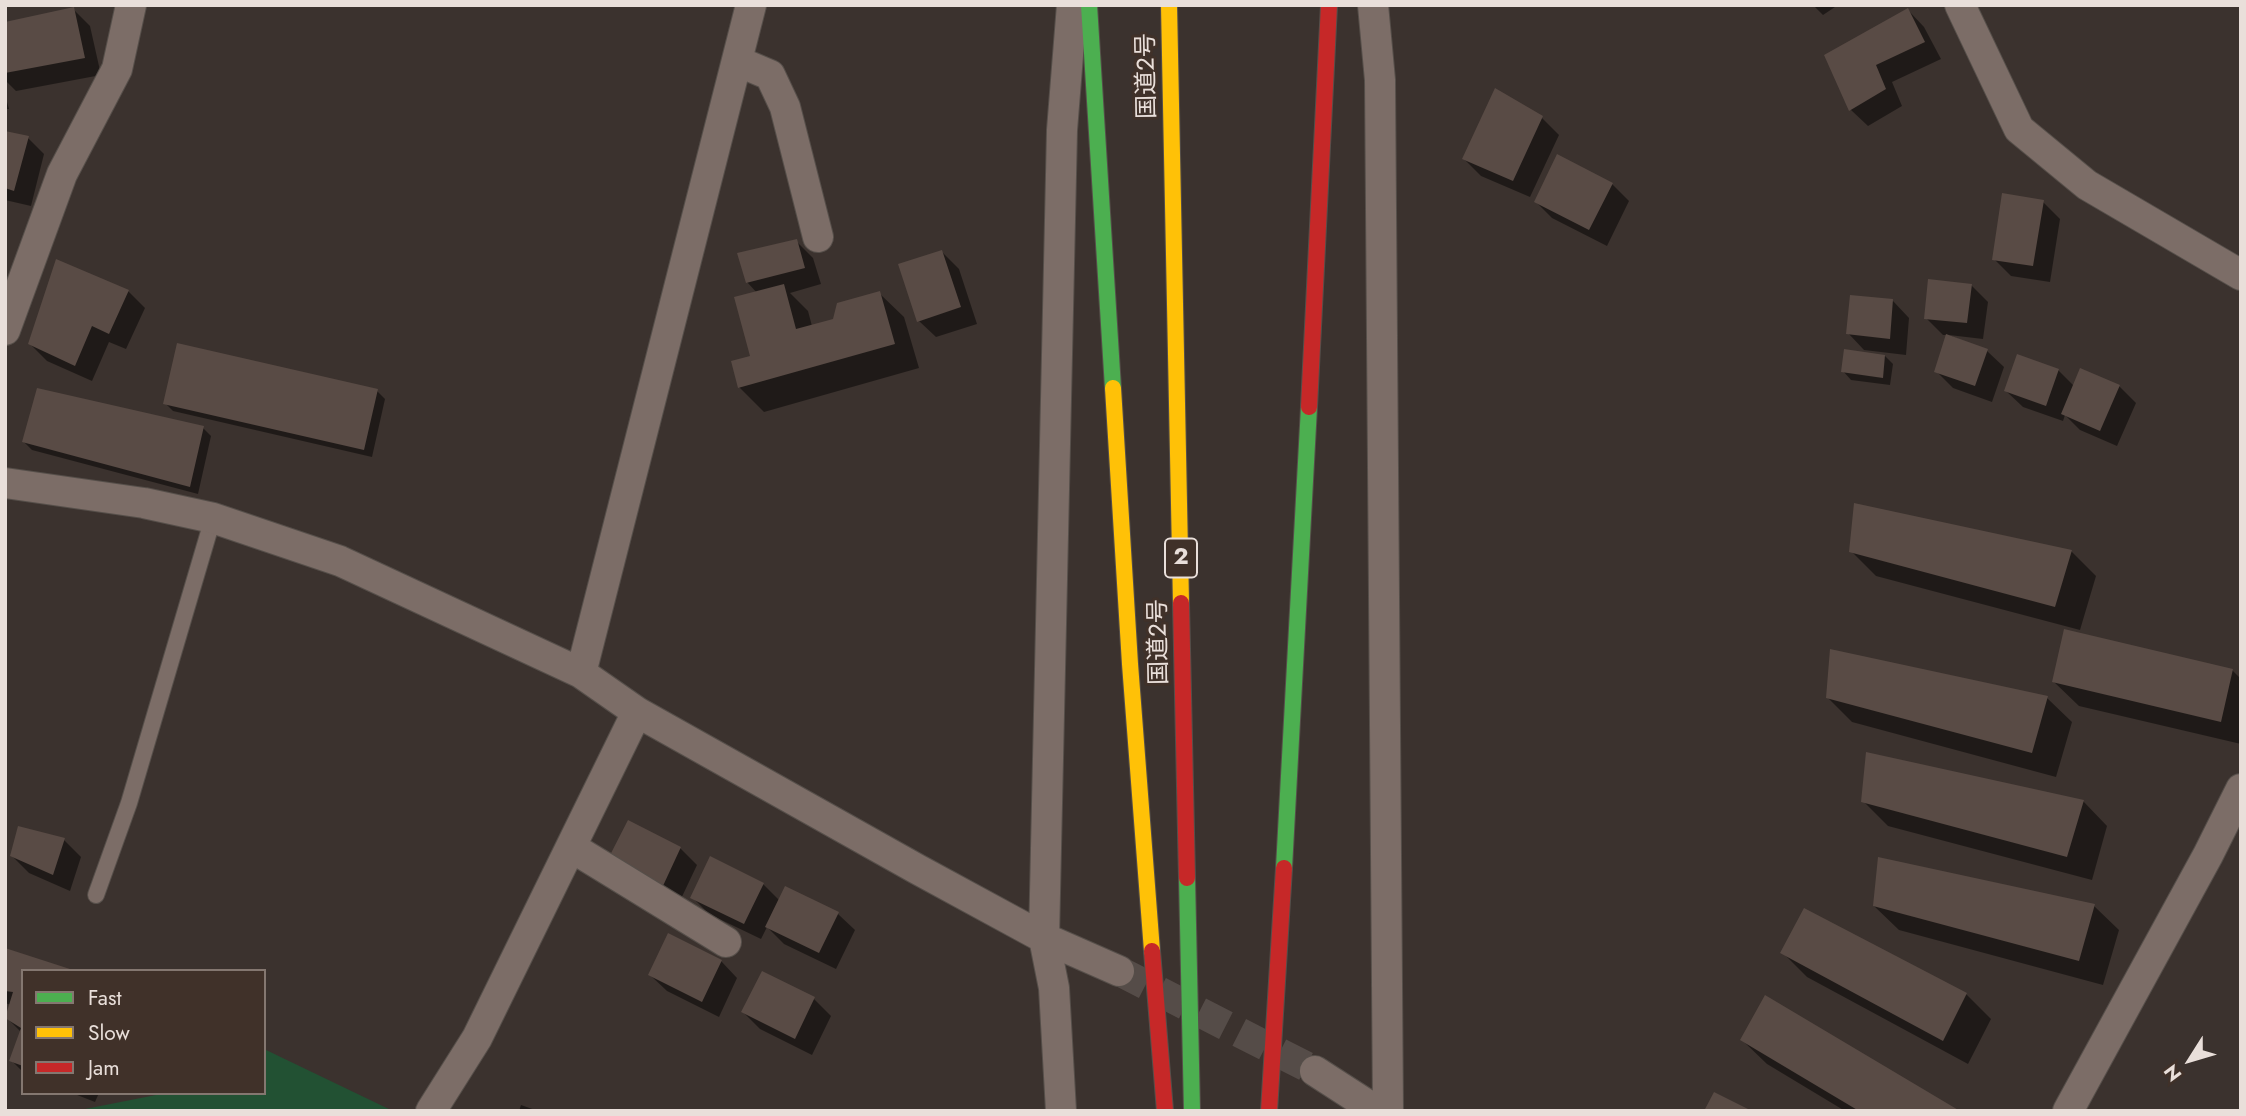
<!DOCTYPE html>
<html>
<head>
<meta charset="utf-8">
<style>
  body { margin:0 }
  #map { position:relative; width:2246px; height:1116px; overflow:hidden; background:#3b322e; font-family:Jost,sans-serif }
  canvas { display:block }
  .frame { position:absolute; inset:0; border:7px solid #e9dfda; pointer-events:none }
  .legend { position:absolute; left:21px; top:969px; width:245px; height:126px; box-sizing:border-box; background:#403129; border:2px solid #847770; margin:0; padding:9px 12px; list-style:none; font-size:21px; color:#e9dfda }
  .legend li { display:flex; align-items:center; gap:14px; height:35px }
  .legend b { width:35px; border:2px solid #847770 }
  .north { position:absolute; left:2155px; top:1025px; width:70px; height:70px; -webkit-text-stroke:5px #403129; paint-order:stroke; rotate:233deg; font-size:19px; font-weight:700; line-height:28px; text-align:center; color:#e9dfda }
  .north::after { content:''; display:block; margin:auto; width:24px; height:32px; background:#e9dfda; clip-path:polygon(50% 0,100% 100%,50% 72%,0 100%) }
</style>
</head>
<body>
<div id="map">
<canvas width="2246" height="1116"></canvas>
<div class="frame"></div>
<ul class="legend">
<li><b style="height:9px;background:#4caf50"></b>Fast</li>
<li><b style="height:9px;background:#ffc107"></b>Slow</li>
<li><b style="height:9px;background:#c62828"></b>Jam</li>
</ul>
<div class="north">N</div>
</div>
<script>
const ctx = document.querySelector('canvas').getContext('2d');
ctx.lineJoin = 'round';
function fill(path, color) { ctx.fillStyle = color; ctx.fill(path, 'evenodd'); }
function stroke(path, color, width, dash) { ctx.strokeStyle = color; ctx.lineWidth = width; ctx.lineCap = dash ? 'butt' : 'round'; ctx.setLineDash(dash || []); ctx.stroke(path); }
function label(font, color, halo, rows, align = 'center') {
  ctx.font = font + ' Jost,"Noto Sans JP",sans-serif'; ctx.lineWidth = 6; ctx.setLineDash([]); ctx.textBaseline = 'middle'; ctx.strokeStyle = halo; ctx.fillStyle = color; for (const [text, x, y, turn = 0] of rows) {
    ctx.save(); ctx.translate(x, y); ctx.rotate((+turn || 0) * Math.PI / 180); ctx.textAlign = isNaN(turn) ? turn : align; if (halo) ctx.strokeText(text, 0, 0); ctx.fillText(text, 0, 0); ctx.restore();
  }
}
fill(new Path2D(`
  M264,1049L393,1111H75L166,1093H264Z`), '#225133');
fill(new Path2D(`
  M1813,5H1838L1823,15Z
  M73,9L90,26L101,75L16,91L5,80V24Z
  M1908,10L1924,27L1941,59L1892,82L1902,106L1868,126L1851,110L1827,56Z
  M5,95L9,109H5Z
  M1542,118L1559,135L1530,197L1481,176L1464,159Z
  M5,133L28,138L44,154L31,206L5,200Z
  M1612,184L1629,201L1607,246L1552,218L1536,202Z
  M2043,202L2060,219L2050,282L2011,276L1994,259Z
  M796,241L813,258L821,284L790,293L808,311L812,326L835,320L879,293L904,317L919,368L764,412L739,387L752,357L757,293L747,282Z
  M942,252L959,269L977,324L936,337L919,321Z
  M1971,285L1988,302L1983,339L1949,335L1987,351L2004,367L1992,402L1953,388L1936,371L1948,335H1943L1926,318Z
  M128,291L145,308L126,349L109,342L92,381L47,361L30,344Z
  M1893,301L1909,318L1906,355L1864,350L1848,333Z
  M1885,356L1893,364L1890,385L1851,380L1843,371Z
  M2058,370L2074,386H2119L2136,403L2117,446L2080,430L2065,415L2063,421L2023,407L2006,391Z
  M377,391L385,399L372,457L173,411L165,403Z
  M203,428L211,436L198,494L32,450L23,441Z
  M1851,551H2071L2096,576L2080,630L1876,576Z
  M2232,670L2241,679V744L2079,706L2054,682Z
  M1827,697L2047,698L2072,722L2056,777L1852,722Z
  M1863,801H2083L2107,826L2092,880L1888,826Z
  M64,840L81,857L70,891L29,873L12,856Z
  M680,848L697,865L679,903L626,878Z
  M763,884L780,901L838,914L855,930L836,969L784,944L767,927L761,939L709,914L692,897Z
  M1874,906H2094L2119,930L2103,985L1899,930Z
  M5,950L69,971H23V1072L11,1060L21,1032L7,1018L11,1005L5,1003Z
  M1782,952L1966,994L1991,1019L1968,1064L1807,977Z
  M721,961L737,978L719,1017L667,991L650,975Z
  M814,999L831,1016L812,1055L760,1029L743,1012Z
  M1742,1040L1957,1111H1845L1767,1064Z
  M72,1093H99L95,1102Z
  M521,1105L538,1111H519Z`), '#0007');
fill(new Path2D(`
  M74,7L85,58L5,73V22Z
  M1908,8L1925,42L1876,65L1886,89L1849,111L1824,55Z
  M1495,88L1543,116L1513,181L1462,159Z
  M5,131L29,136L14,191L5,188Z
  M1557,154L1613,183L1589,230L1534,202Z
  M2002,193L2044,200L2033,266L1992,260Z
  M797,239L805,268L746,283L737,253Z
  M942,250L961,307L917,322L898,264Z
  M56,259L129,290L109,334L92,326L75,366L28,344Z
  M1928,279L1972,284L1967,323L1924,319Z
  M784,284L796,329L833,319L837,303L880,291L895,344L738,388L731,361L750,356L734,297Z
  M1850,295L1893,299L1890,339L1846,334Z
  M1946,334L1988,349L1975,386L1934,372Z
  M177,343L378,389L364,450L163,404Z
  M1844,349L1885,355L1883,378L1841,372Z
  M2017,354L2059,369L2046,406L2004,391Z
  M2080,368L2120,385L2100,431L2061,414Z
  M37,388L204,426L190,487L22,442Z
  M1854,503L2072,550L2055,607L1849,552Z
  M2064,629L2233,669L2221,722L2052,682Z
  M1830,649L2048,696L2032,753L1826,698Z
  M1866,752L2084,800L2067,857L1861,802Z
  M628,820L681,847L662,888L607,861Z
  M18,826L65,838L53,875L10,856Z
  M710,856L764,883L744,924L690,898Z
  M1878,857L2095,904L2079,961L1873,906Z
  M785,886L839,912L819,953L765,927Z
  M1804,908L1967,993L1943,1041L1780,953Z
  M668,933L722,960L702,1002L648,975Z
  M5,948L73,970L23,971V1066L9,1061L21,1028L5,1018L13,992L5,991Z
  M762,971L815,997L795,1039L741,1012Z
  M1765,995L1960,1111H1859L1740,1040Z
  M1714,1092L1752,1111H1704Z`), '#594b45');
stroke(new Path2D(`
  M1119,971L1315,1071`), '#554c48', 30, [30, 15]);
const lane = new Path2D(`
  M96,895L129,803L213,518`);
const street = new Path2D(`
  M1373,5L1380,80L1388,1111
  M1960,5L2019,129L2087,185L2241,275
  M737,61L770,75L785,107L818,237
  M5,330L62,174L117,69L131,5
  M5,483L144,503L213,518L340,561L581,673L637,712L917,869L1044,938L1119,971
  M581,673L751,5
  M571,847L726,942
  M1315,1071L1377,1111
  M431,1111L477,1038L637,712
  M1061,1111L1054,988L1044,938L1062,130L1072,5
  M2068,1111L2208,855L2241,789`);
const fast = new Path2D(`
  M1089,5L1113,388
  M1284,868L1309,407
  M1187,878L1192,1111`);
const slow = new Path2D(`
  M1169,5L1181,603
  M1113,388L1130,664L1152,951`);
const jam = new Path2D(`
  M1309,407L1329,5
  M1181,603L1187,878
  M1152,951L1165,1111
  M1269,1111L1284,868`);
stroke(lane, '#564f4a', 18);
stroke(street, '#564f4a', 32);
stroke(fast, '#564f4a', 18);
stroke(slow, '#564f4a', 18);
stroke(jam, '#564f4a', 18);
stroke(lane, '#7c6d67', 16);
stroke(street, '#7c6d67', 30);
stroke(fast, '#4caf50', 16);
stroke(slow, '#ffc107', 16);
stroke(jam, '#c62828', 16);
for (const [x, y, w] of [
  [1181,558,32]
]) { const box = new Path2D(); box.roundRect(x - w / 2, y - 19.5, w, 39, 5); ctx.fillStyle = '#403129'; ctx.fill(box); stroke(box, '#e9dfda', 2); }
label('bold 23px', '#e9dfda', null, [
  ["2",1181,558]
]);
label('24px', '#e9dfda', '#403129', [
  ["国道2号",1148,76,-91],
  ["国道2号",1160,642,-91]
]);
</script>
</body>
</html>
